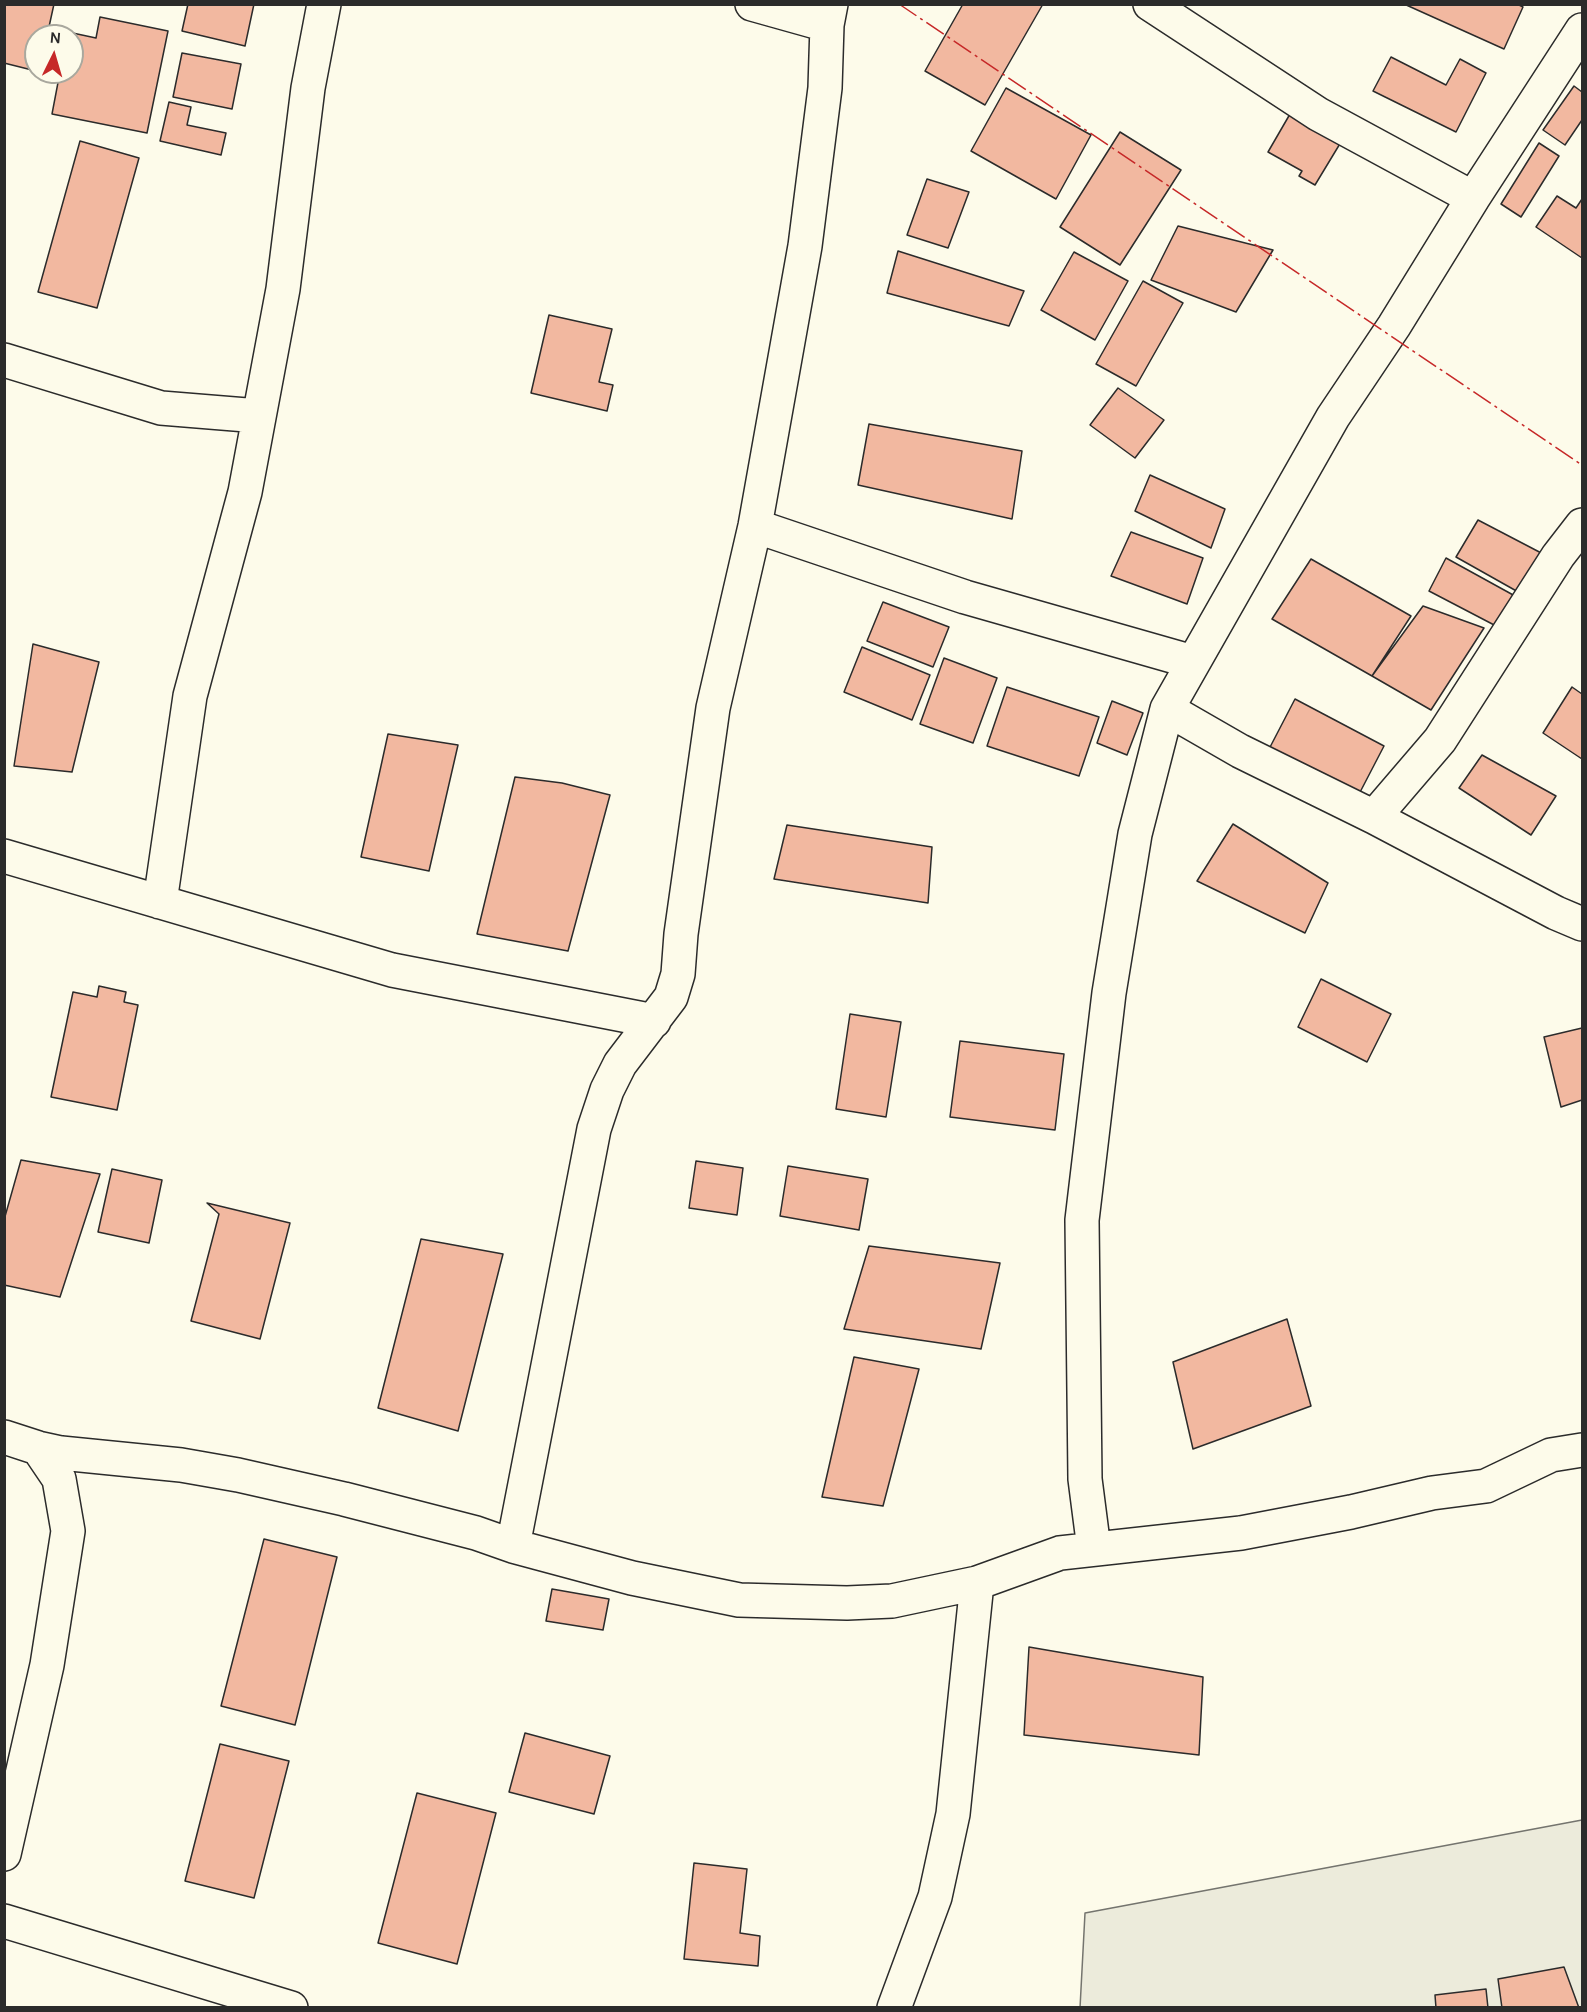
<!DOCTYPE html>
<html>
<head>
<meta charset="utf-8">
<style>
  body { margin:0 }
  #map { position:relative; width:1587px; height:2012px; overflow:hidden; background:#fdfbea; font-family:Karla,sans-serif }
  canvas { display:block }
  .frame { position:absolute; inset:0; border:6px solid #2b2b2b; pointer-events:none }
  .north { position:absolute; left:24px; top:24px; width:60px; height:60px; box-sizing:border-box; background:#fdfbea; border:2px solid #a9a89e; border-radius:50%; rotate:5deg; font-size:16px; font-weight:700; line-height:24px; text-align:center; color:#2b2b2b }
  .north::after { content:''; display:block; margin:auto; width:21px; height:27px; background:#c62828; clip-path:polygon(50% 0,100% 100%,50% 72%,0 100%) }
</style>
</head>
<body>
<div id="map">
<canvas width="1587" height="2012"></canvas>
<div class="frame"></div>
<div class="north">N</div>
</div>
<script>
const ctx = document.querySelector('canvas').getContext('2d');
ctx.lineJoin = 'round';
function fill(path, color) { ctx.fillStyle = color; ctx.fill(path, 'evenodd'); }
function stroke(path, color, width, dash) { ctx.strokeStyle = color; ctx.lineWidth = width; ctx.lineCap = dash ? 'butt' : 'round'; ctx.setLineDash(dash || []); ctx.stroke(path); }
const green = new Path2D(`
  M1582,1820V2007L1080,2008L1085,1913Z`);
fill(green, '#ecebdb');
stroke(green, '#74746e', 1.5);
const building = new Path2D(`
  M4,4H54L47,36H36V71L4,63Z
  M188,4H254L245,46L182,31Z
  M963,4H1043L985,105L925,71Z
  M1404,4H1517L1523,7L1504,49Z
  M100,17L168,31L147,133L52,114L60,72H72V36H68V32L96,38Z
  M182,53L241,64L232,109L173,97Z
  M1391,57L1446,85L1460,59L1486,73L1456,132L1373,91Z
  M1574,86L1582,92V120L1565,145L1543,130Z
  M1006,88L1091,135L1056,199L971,151Z
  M169,102L191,107L187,125L226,133L221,155L160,141Z
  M1290,114L1341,142L1315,185L1299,176L1302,171L1268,152Z
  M1120,132L1181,170L1120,265L1060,227Z
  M80,141L139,158L97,308L38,292Z
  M1539,143L1559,156L1521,217L1501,204Z
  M927,179L969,192L948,248L907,235Z
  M1557,196L1576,208L1582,199V258L1536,227Z
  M1178,226L1273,250L1236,312L1151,280Z
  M898,251L1024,291L1009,326L887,293Z
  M1074,252L1128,281L1095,340L1041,310Z
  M1143,281L1183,303L1136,386L1096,364Z
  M549,315L612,329L599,382L613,385L607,411L531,393Z
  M1118,388L1164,420L1135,458L1090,425Z
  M869,424L1022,451L1012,519L858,485Z
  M1150,475L1225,509L1211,548L1135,511Z
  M1478,520L1547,556L1520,593L1456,557Z
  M1131,532L1203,558L1187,604L1111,576Z
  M1446,558L1515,596L1498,627L1429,591Z
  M1311,559L1411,616L1372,676L1272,619Z
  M883,602L949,627L933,667L867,641Z
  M1423,606L1484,628L1431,710L1372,676Z
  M33,644L99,662L72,772L14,766Z
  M862,647L930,675L912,720L844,692Z
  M944,658L997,678L973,743L920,724Z
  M1007,687L1099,717L1079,776L987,746Z
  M1572,687L1582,694V759L1543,733Z
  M1295,699L1384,746L1357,798L1268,751Z
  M1112,701L1143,713L1127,755L1097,743Z
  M388,734L458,745L429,871L361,857Z
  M1482,755L1556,796L1531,835L1459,788Z
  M515,777L562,783L610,795L568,951L477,934Z
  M1233,824L1328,883L1305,933L1197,881Z
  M787,825L932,847L928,903L774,879Z
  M1321,979L1391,1014L1367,1062L1298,1027Z
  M99,986L126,992L124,1002L138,1005L117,1110L51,1097L73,992L97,997Z
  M850,1014L901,1022L886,1117L836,1109Z
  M1582,1028V1100L1561,1107L1544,1037Z
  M960,1041L1064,1054L1055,1130L950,1117Z
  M21,1160L100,1174L60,1297L4,1285V1220Z
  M696,1161L743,1168L737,1215L689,1208Z
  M788,1166L868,1179L859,1230L780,1216Z
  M112,1169L162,1180L149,1243L98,1232Z
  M207,1203L290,1223L260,1339L191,1321L219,1214Z
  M421,1239L503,1254L458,1431L378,1408Z
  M869,1246L1000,1263L981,1349L844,1329Z
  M1287,1319L1311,1406L1193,1449L1173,1362Z
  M854,1357L919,1369L883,1506L822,1497Z
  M264,1539L337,1557L295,1725L221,1706Z
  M552,1589L609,1599L603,1630L546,1621Z
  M1029,1647L1203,1677L1199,1755L1024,1735Z
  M525,1733L610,1756L594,1814L509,1792Z
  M220,1744L289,1761L254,1898L185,1881Z
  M417,1793L496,1813L457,1964L378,1943Z
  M694,1863L747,1869L740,1933L760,1936L758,1966L684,1959Z
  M1564,1967L1579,2008H1502L1498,1979Z
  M1486,1989L1488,2008H1436L1435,1995Z`);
fill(building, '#f2b8a0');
stroke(building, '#2b2b2b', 1.5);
const minor = new Path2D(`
  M752,4L827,25
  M1150,4L1318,114L1473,198
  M4,360L161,408L259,416
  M755,526L965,597L1193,662
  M1167,709L1240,751L1374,817L1440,740L1558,556L1582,525
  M1374,817L1556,913L1582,924
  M4,856L392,970L654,1021
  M160,902L190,696L245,492L283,289L308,88L324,4
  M4,1437L38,1448L61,1453L181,1465L238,1475L344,1499L476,1533L513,1546L632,1578L739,1600L847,1603L892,1601L977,1583L1060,1553L1241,1533L1351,1512L1432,1493L1486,1486L1551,1455L1582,1450
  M513,1546L594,1129L607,1090L620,1064L671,997L678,974L681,934L713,708L755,526L805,246L825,88L827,25L831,4
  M1094,1549L1085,1479L1082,1220L1109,993L1135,834L1167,709L1333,417L1394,326L1473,198L1582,30
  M4,1854L47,1665L68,1531L59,1479L38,1448
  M4,1921L291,2008
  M894,2008L935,1897L953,1814L977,1583`);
stroke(minor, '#2b2b2b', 36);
stroke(minor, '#fdfbea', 33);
stroke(new Path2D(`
  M899,4L1582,465`), '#c62828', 1.5, [21, 4.5, 3, 4.5]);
</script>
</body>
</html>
